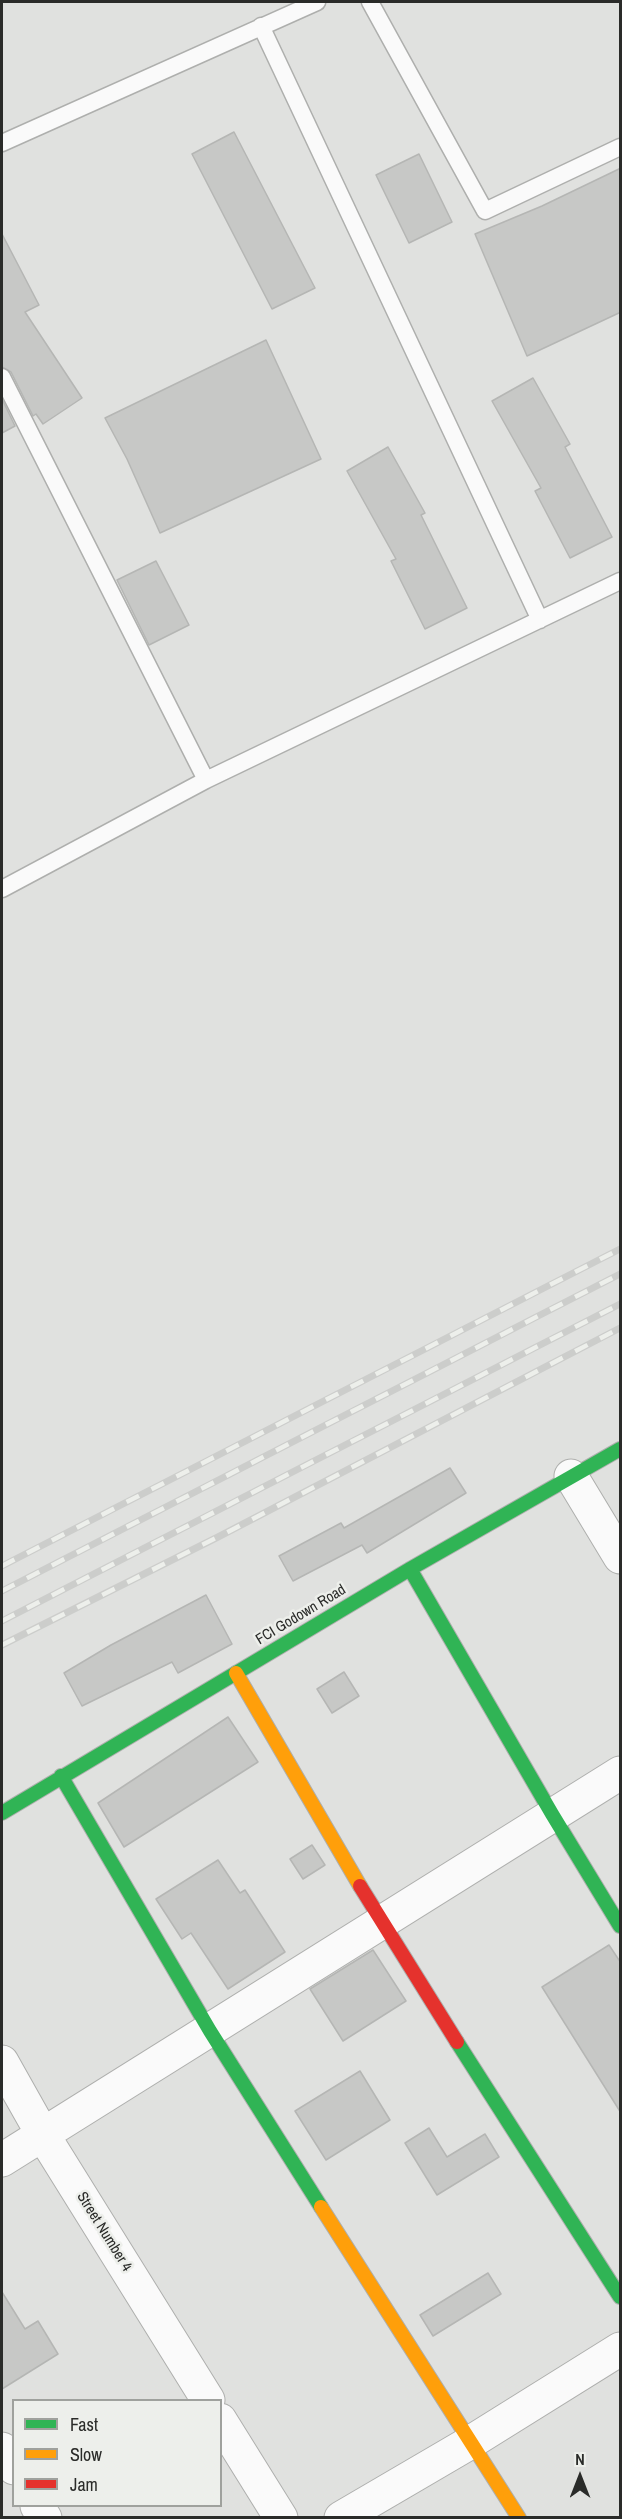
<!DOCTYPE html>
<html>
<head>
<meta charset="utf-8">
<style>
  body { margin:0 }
  #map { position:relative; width:622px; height:2519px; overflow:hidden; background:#e0e1df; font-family:"Archivo Narrow",sans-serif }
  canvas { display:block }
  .frame { position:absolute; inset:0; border:3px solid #2a2b29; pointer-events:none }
  .legend { position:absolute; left:12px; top:2399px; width:210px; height:108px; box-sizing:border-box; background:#edefeb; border:2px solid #9fa19d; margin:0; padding:8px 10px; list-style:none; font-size:18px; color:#2a2b29 }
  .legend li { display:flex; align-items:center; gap:12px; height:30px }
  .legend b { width:30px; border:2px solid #9fa19d }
  .north { position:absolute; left:550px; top:2447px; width:60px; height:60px; -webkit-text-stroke:4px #edefeb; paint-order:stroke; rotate:0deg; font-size:16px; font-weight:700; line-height:24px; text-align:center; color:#2a2b29 }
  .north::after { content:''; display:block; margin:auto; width:21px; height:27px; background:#2a2b29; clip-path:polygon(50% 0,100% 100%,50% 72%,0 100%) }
</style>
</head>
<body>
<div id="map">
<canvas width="622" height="2519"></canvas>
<div class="frame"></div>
<ul class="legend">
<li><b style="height:8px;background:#30b455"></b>Fast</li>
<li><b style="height:8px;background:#ff9f0a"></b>Slow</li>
<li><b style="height:8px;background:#e5322d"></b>Jam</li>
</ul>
<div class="north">N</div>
</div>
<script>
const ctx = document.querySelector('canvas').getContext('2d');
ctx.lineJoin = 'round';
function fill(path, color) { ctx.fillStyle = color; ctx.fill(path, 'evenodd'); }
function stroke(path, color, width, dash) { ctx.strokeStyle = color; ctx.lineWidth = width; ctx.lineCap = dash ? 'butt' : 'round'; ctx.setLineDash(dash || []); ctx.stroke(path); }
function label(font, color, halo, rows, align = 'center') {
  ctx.font = font + ' "Archivo Narrow",sans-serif'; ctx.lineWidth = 5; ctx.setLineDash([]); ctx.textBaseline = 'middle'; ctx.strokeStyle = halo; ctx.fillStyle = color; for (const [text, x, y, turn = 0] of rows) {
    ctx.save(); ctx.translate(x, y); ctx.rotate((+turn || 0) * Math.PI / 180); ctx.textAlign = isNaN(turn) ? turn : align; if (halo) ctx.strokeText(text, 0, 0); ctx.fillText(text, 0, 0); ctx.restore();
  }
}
const building = new Path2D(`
  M234,132L315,288L272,309L192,154Z
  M419,154L452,222L409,243L376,175Z
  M621,168V312L527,356L475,234L542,206Z
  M2,234L39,305L25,312L82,398L43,424L36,414L33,416L11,372L2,367Z
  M266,340L321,459L160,533L127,459L105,418Z
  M533,378L570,444L565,447L612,537L570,558L535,491L541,488L492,401Z
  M2,399L15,426L2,433Z
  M388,447L425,513L421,515L467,608L425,629L391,561L396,559L347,471Z
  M156,561L189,625L149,645L117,580Z
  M450,1468L466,1493L367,1553L362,1545L293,1581L279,1556L341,1523L344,1528Z
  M206,1595L232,1644L178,1673L172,1662L82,1706L64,1673L111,1645Z
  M344,1672L359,1696L332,1713L317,1689Z
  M228,1717L258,1762L124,1847L98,1803Z
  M312,1845L325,1865L303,1879L290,1859Z
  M218,1860L240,1893L245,1890L285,1952L228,1989L191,1933L182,1939L156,1899Z
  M609,1945L621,1963V2113L542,1987Z
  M373,1950L406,2001L343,2041L310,1989Z
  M360,2071L390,2120L326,2160L295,2111Z
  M429,2128L447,2157L485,2134L499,2157L437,2195L405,2143Z
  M488,2273L501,2294L433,2336L420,2315Z
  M2,2292L25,2329L38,2321L58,2354L2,2389Z`);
fill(building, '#c7c8c6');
stroke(building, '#b5b6b4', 1.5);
const lane = new Path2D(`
  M370,2L485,211L620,147
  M261,26L540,620
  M2,143L317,2
  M2,377L206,780
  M2,889L206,780L620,581`);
const street = new Path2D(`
  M571,1476L620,1557
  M2,2062L43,2135L208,2400
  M2,2160L620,1773
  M220,2420L281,2518
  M2,2449L14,2468
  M37,2506L45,2518
  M341,2518L471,2442L620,2349`);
const fast = new Path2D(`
  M410,1569L552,1814L620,1926
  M61,1776L210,2031L321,2207
  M2,1813L410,1569L620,1449
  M457,2042L620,2297`);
const slow = new Path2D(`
  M236,1673L360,1886
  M321,2207L519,2518`);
const jam = new Path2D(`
  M360,1886L457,2042`);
stroke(lane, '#aeafad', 19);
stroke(street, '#aeafad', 35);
stroke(fast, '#aeafad', 16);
stroke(slow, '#aeafad', 16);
stroke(jam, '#aeafad', 16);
stroke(lane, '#fafafa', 16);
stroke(street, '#fafafa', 33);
stroke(fast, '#30b455', 14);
stroke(slow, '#ff9f0a', 14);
stroke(jam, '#e5322d', 14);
const rail = new Path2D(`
  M2,1566L620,1249
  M2,1591L620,1274
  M2,1621L620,1304
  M2,1645L218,1537L620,1328`);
stroke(rail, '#cccdcb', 7);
stroke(rail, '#edefeb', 4.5, [14]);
label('15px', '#2a2b29', '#edefeb', [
  ["FCI Godown Road",301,1615,-31],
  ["Street Number 4",104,2232,58]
]);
</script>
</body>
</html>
